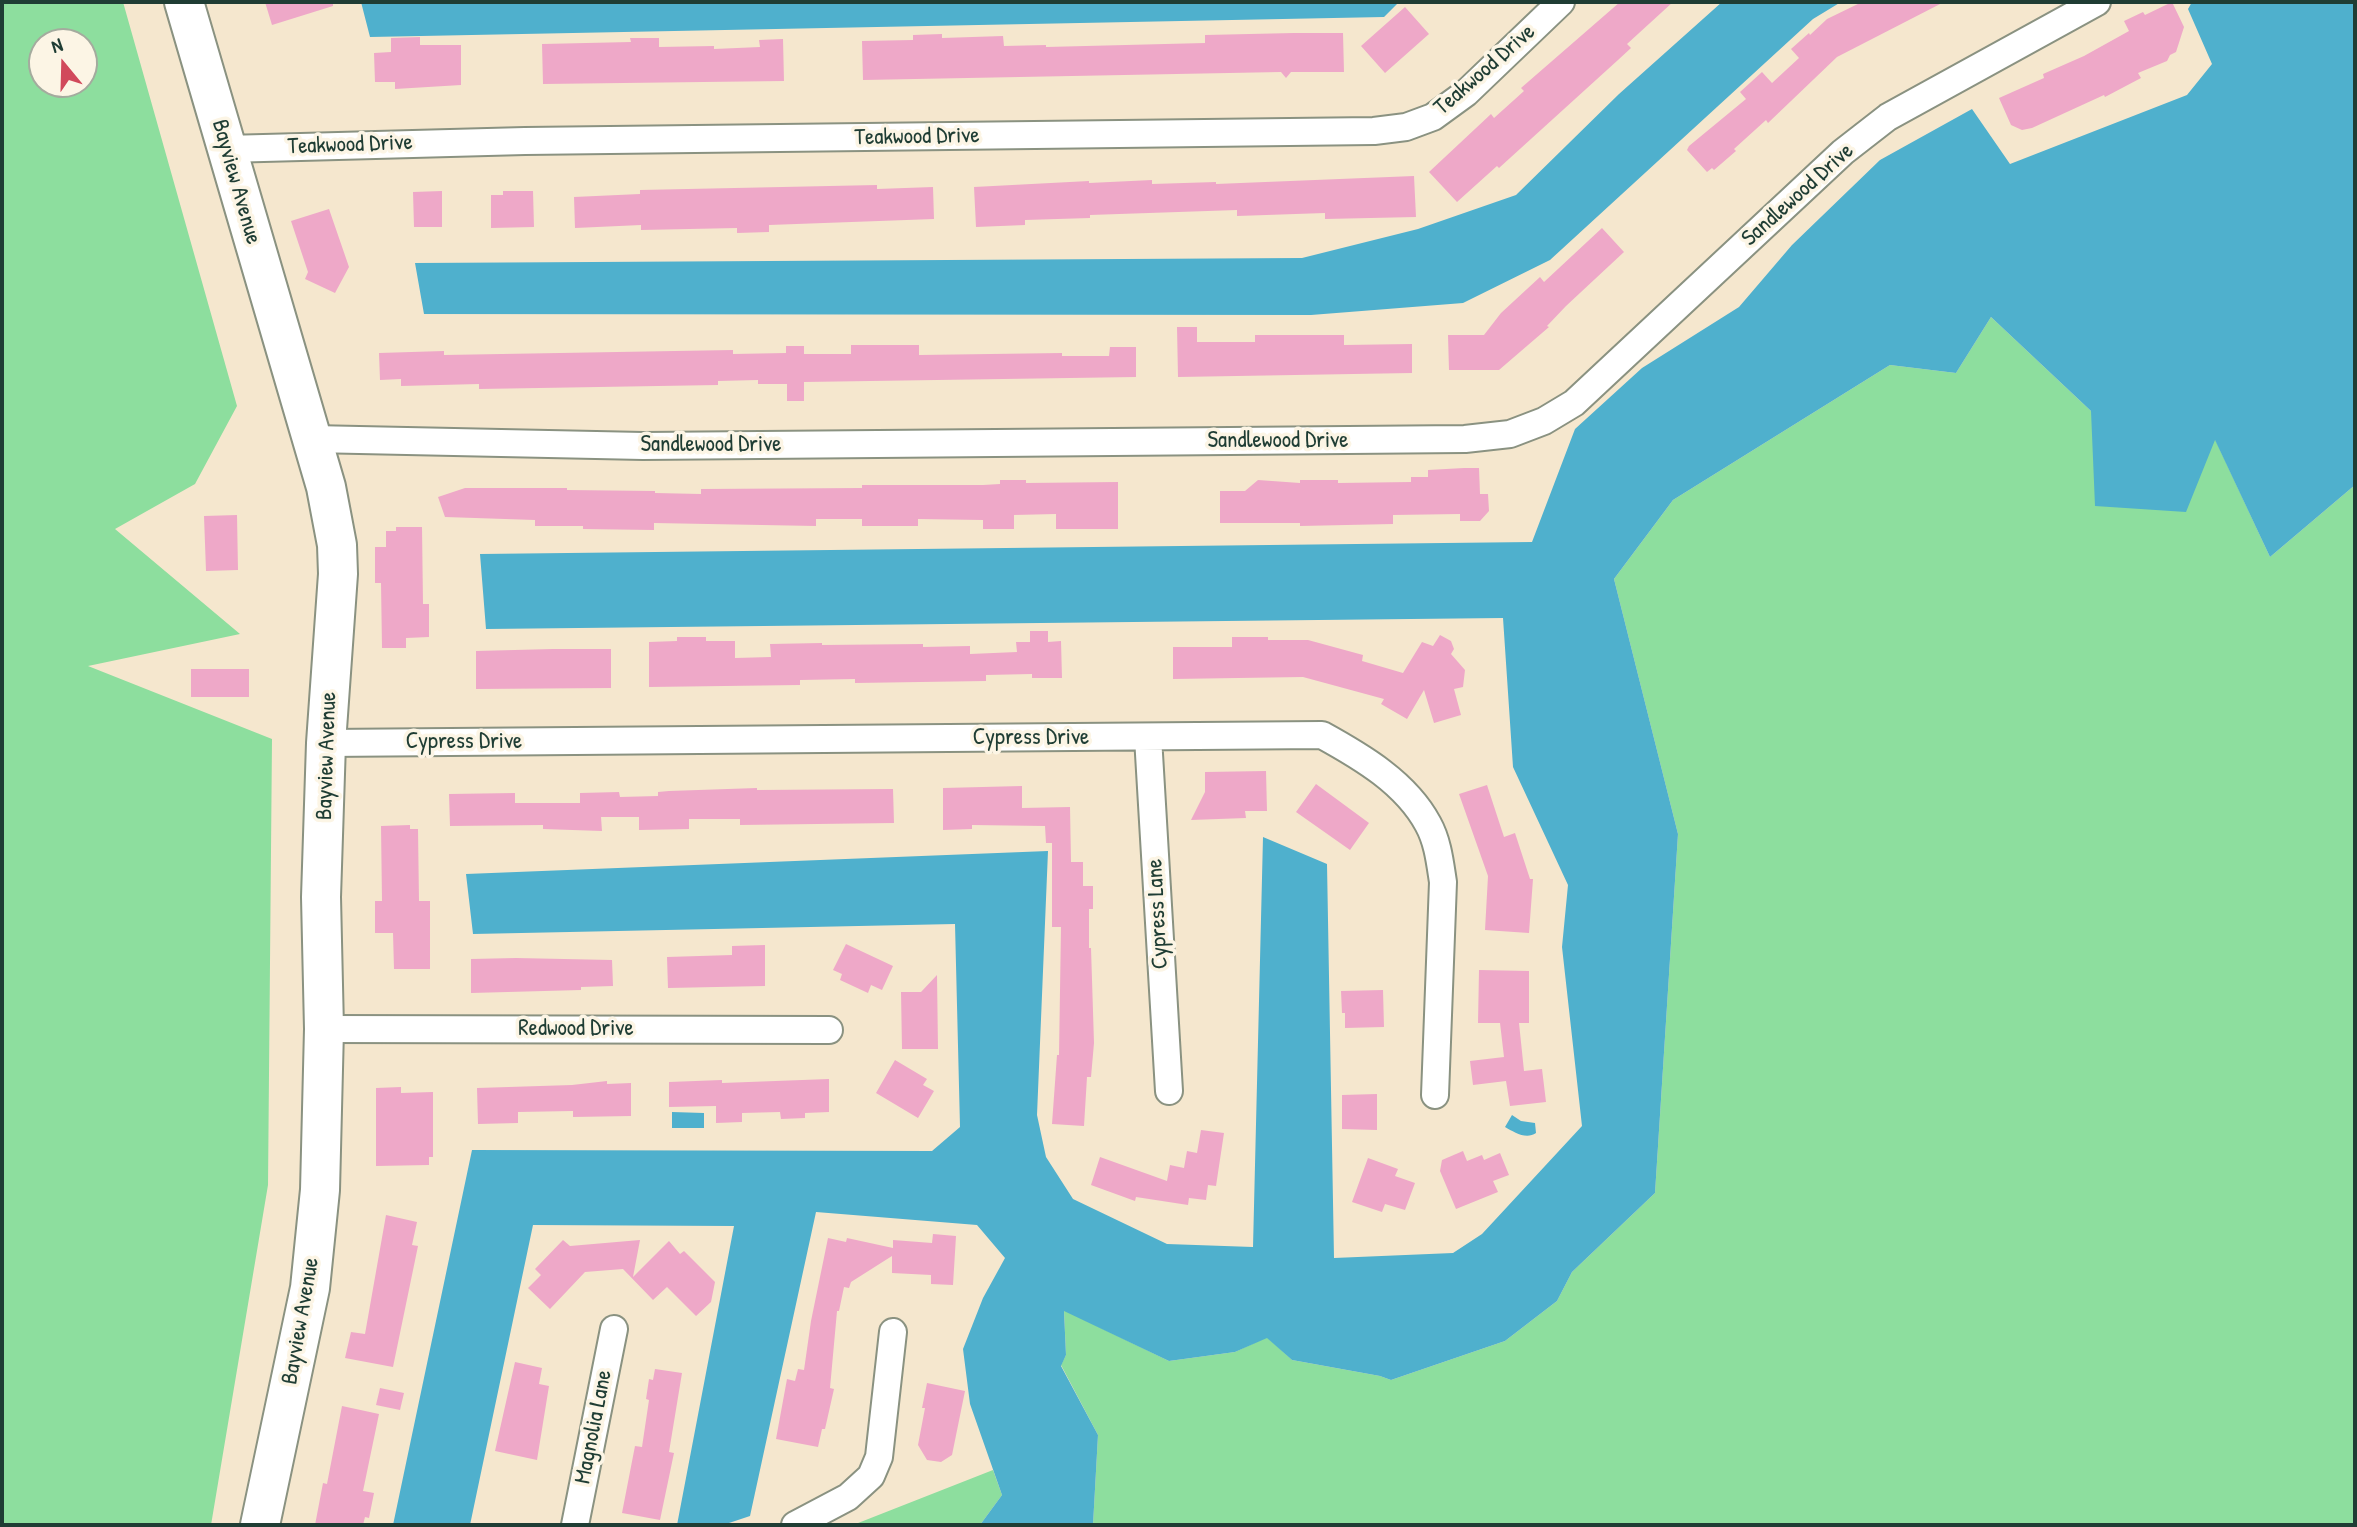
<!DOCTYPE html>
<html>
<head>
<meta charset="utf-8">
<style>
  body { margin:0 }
  #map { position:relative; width:2357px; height:1527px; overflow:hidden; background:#f5e7ce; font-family:"Patrick Hand",sans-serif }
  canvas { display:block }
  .frame { position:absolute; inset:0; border:4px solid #1f3d34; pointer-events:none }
  .north { position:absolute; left:28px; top:28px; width:70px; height:70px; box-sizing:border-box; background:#fcf5e5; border:2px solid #a4ab9e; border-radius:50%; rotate:341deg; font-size:19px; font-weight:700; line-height:28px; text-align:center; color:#1f3d34 }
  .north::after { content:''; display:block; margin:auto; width:24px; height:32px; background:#d1495b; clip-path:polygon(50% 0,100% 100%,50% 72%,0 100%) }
</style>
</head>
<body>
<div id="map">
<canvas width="2357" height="1527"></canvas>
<div class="frame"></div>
<div class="north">N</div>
</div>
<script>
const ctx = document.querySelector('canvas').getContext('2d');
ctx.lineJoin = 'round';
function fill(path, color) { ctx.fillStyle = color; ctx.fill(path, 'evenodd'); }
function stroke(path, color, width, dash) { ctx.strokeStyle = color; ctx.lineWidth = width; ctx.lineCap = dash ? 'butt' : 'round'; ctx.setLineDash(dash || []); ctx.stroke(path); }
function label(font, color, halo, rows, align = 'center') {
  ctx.font = font + ' "Patrick Hand",sans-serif'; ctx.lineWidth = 7; ctx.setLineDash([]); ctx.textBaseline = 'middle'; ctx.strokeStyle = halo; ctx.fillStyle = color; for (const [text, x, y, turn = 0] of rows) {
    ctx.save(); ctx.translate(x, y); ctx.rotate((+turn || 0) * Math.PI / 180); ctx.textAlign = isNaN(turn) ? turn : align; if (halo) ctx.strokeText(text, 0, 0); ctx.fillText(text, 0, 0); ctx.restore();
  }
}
fill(new Path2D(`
  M2,2H123L237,406L195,484L115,529L240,634L88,666L272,739L268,1185L211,1525H2ZM42,42H84V84H42Z
  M1991,317L2091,411L2215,439L2270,557L2355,485V1525H1093L1098,1435L1061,1365L1066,1355L1064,1310L1169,1361L1235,1352L1267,1337L1292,1360L1380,1376L1391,1380L1505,1341L1557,1301L1572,1272L1655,1193L1678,834L1614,579L1673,500L1890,365L1956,373Z
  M993,1470L1002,1495L980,1525H853Z`), '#8dde9e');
fill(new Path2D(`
  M361,2H1399L1384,17L370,37Z
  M1722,2H1841L1813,19L1550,260L1463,303L1311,315L424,314L415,263L1302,258L1418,229L1516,195L1619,94Z
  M2192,2H2355V485L2270,557L2215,440L2186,512L2095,506L2091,411L1991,317L1956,373L1890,365L1673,500L1614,579L1678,834L1655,1193L1572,1272L1557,1301L1505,1341L1391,1380L1380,1376L1292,1360L1267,1338L1235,1352L1169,1361L1064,1311L1066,1355L1061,1366L1098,1435L1093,1525H980L1002,1495L970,1404L963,1349L983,1298L1005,1258L977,1225L816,1212L750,1516L723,1525H677L734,1226L533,1225L470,1525H393L472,1150L932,1151L960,1127L955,924L473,934L466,874L1048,851L1037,1115L1046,1157L1073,1199L1167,1244L1253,1247L1263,837L1327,864L1334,1258L1453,1253L1482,1234L1582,1126L1562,947L1568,885L1513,767L1503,618L486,629L480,554L1532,542L1575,429L1642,368L1739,307L1792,245L1880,160L1972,109L2010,164L2187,95L2212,64L2188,9Z
  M672,1112L704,1113V1128H672Z
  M1512,1115L1521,1121L1535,1123L1536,1133C1526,1140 1514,1132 1505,1127Z`), '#4fb0cd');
fill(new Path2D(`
  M265,2H333V6L272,25Z
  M1620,2H1673L1627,44L1631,48L1618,60L1499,168L1497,166L1457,202L1429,172L1491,114L1494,118L1524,91L1521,88Z
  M1862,2H1944L1837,57L1768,123L1766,120L1734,149L1736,151L1714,170L1712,168L1707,172L1687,150L1689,146L1746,99L1740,92L1762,72L1772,83L1799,58L1791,49L1809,33L1810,35L1827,19Z
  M2172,2L2184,27L2176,52L2170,55L2167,61L2138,73L2141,78L2105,97L2104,95L2032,128L2022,130L2011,125L1999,98L2044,78L2043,74L2084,56L2129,31L2124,21L2143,12L2145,15Z
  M1405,7L1429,34L1385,73L1361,46Z
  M1294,33H1343L1344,72H1291L1286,78L1281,72L863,80L862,41L913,40V35L942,34V38L1003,36L1004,46L1046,45V47L1205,43V35Z
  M420,37V45H461V85L395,89V82H375L374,53L391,52V38Z
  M630,38H659V47L714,46V49L760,47L759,40L783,39L784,81L543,84L542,44L631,42Z
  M1414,176L1416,217L1325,219V213L1237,216V210L1090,215V218L1025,220V225L976,227L974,187L1089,181V183L1152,180V184L1216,182V184Z
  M877,185V189L933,187L934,219L769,225V232L737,233V228L641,230V225L575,228L574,197L640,194V190Z
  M442,191V227H414L413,192Z
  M503,191H533L534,227L491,228V195H503Z
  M329,209L349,267L335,293L305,279L308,272L291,221Z
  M1602,228L1624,252L1566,306L1547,326L1549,327L1499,370H1449L1448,335H1484L1501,313L1540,277L1544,282Z
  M1177,327H1197V342H1255V335H1344V345L1412,344V373L1178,377Z
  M851,345H919V355L1062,353V356H1109L1110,347H1136V377L804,382V401H787V384H758V380L718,381V385L479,389V384L401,386V379L380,380L379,353L444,351V355L733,350V354L786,353V346H804V354H851Z
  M1464,468H1479L1480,494H1488L1489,511L1480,521H1460V514L1393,515V524L1300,526V523H1220V491H1245L1258,480L1300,483V480H1338V483L1411,482V477H1428V470Z
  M1000,480H1026V483L1118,482V529H1056V514L1014,515V529H983V520L918,519V526H862V519H816V526L654,523V530L583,529V526H535V520L445,517L438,497L465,488H567V490L655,491V493L701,494V489L862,488V485H983L1000,484Z
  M237,515L238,570L206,571L204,516Z
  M396,527H422L423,604H429V637L406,638V648H382L381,583H375V547H386V531H396Z
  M1030,631H1048V642L1061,641L1062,678H1032V674L986,675V681L855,683V679L800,680V685L649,687V642L677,641V637H706V641H735V658L771,657L770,644L822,643V645L923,644V647L970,646V654L1017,652L1016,642H1030Z
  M1440,635L1451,641L1454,649L1451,654L1465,670L1463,687L1454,689L1461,715L1434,723L1424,690L1407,719L1381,704L1384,699L1303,677L1173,679V647H1232V637H1268V640H1308L1363,655L1362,661L1403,673L1422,642L1433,646Z
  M553,649H611V688L476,689V651Z
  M191,669H249V697H191Z
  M1266,771L1267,811H1245L1246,818L1191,820L1205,792V772Z
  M1316,784L1369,823L1350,850L1296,812Z
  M1487,785L1504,837L1515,833L1530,879H1533L1529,933L1485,930L1488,876L1459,794Z
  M1022,786V808L1070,807L1071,862H1083V886H1093V909H1089V948H1091L1094,1043L1091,1077H1087L1084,1126L1052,1124L1057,1055H1059L1061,927H1052V843H1046L1045,826L972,825V829L943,830V788Z
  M757,788V790L893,789L894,823L740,825V819H689V829L639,830V817H601L602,831L543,829V825L450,826L449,794L515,793V803H580V793L619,792L620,797L658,796V792L669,791Z
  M410,825V829H418L419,901H430V969H394L393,933H375V901H382L381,826Z
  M846,944L893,966L882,990L871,985L868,993L840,980L842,974L833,970Z
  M765,945V986L668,988L667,957L732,955V946Z
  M516,958L612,960L613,986L581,987V990L471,993V959Z
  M1479,970L1529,971V1023H1519L1524,1071L1542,1069L1546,1102L1510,1106L1506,1081L1473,1085L1470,1061L1504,1057L1500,1023H1478Z
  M937,975L938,1049H902L901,992H921Z
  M1383,990L1384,1027L1345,1028V1013H1342L1341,991Z
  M895,1060L927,1079L923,1085L934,1091L918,1118L876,1093Z
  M829,1079V1112L805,1113V1118L781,1119L780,1112L742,1113V1122L716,1123V1106L669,1107V1082L722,1080V1083Z
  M607,1081V1084L631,1083V1116L573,1117V1111L518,1112V1123L478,1124L477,1088L572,1085Z
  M401,1087V1093L433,1092V1157H429V1165L376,1166V1088Z
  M1377,1094V1130L1342,1129V1095Z
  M1201,1130L1224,1133L1216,1186L1208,1185L1206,1200L1189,1198L1188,1205L1136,1197L1135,1201L1091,1185L1100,1157L1167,1181L1170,1165L1184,1168L1187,1151L1197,1153Z
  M1463,1151L1467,1161L1482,1155L1484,1160L1500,1153L1509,1175L1493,1181L1498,1192L1456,1209L1440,1171L1442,1160Z
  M1368,1158L1398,1169L1395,1176L1415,1183L1405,1210L1385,1204L1382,1212L1352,1202Z
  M386,1215L417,1222L412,1245L418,1246L393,1367L345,1358L351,1332L365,1334Z
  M933,1234L956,1236L953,1285L931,1284V1275L892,1273V1256L851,1282L849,1288L844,1287L839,1311H837L830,1388L834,1389L825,1429H822L818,1447L776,1439L787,1379L795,1381L798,1369L804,1370L811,1321L828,1238L846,1242L847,1238L893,1248V1240L932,1243Z
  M563,1240L570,1246L640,1240L633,1277L669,1241L680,1254L684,1251L715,1282L711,1302L696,1316L667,1287L653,1300L623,1269L585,1272L550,1309L528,1288L541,1275L535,1269Z
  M515,1362L542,1368L539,1384L549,1386L537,1460L495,1451Z
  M655,1369L682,1373L669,1452L674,1453L660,1520L622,1513L635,1446L642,1447L649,1400L646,1399L649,1379L653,1380Z
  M927,1383L965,1391L952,1455L941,1462L927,1460L918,1445L925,1408H922Z
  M380,1388L404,1393L400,1410L376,1405Z
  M342,1406L379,1414L363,1491L374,1493L369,1518L365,1517L363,1525H315L323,1483L327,1484Z`), '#eea8c8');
const minor = new Path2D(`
  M226,149L525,141L1374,131L1406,127L1433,117L1466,93L1561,2
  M312,439L643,446L1465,439L1510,434L1544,421L1574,403L1843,152L1888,117L2097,2
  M1148,737L1169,1091
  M326,743L1322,735C1362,757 1406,783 1428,824C1438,842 1440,863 1443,882L1435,1095
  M324,1029L829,1030
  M575,1525L614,1329
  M795,1525L848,1497L871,1476L879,1457L893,1332`);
const secondary = new Path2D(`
  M184,2L326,487L337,545L338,574L326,743L321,897L324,1029L320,1190L310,1288L260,1525`);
stroke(minor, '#8a9281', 30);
stroke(secondary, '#8a9281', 42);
stroke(minor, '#fff', 26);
stroke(secondary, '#fff', 38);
label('23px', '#1f3d34', '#fcf5e5', [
  ["Teakwood Drive",1485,70,-41],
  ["Teakwood Drive",917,137,-1],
  ["Teakwood Drive",350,145,-2],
  ["Bayview Avenue",236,182,74],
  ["Sandlewood Drive",1798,195,-42],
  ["Sandlewood Drive",1278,441],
  ["Sandlewood Drive",711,445],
  ["Cypress Drive",1031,738],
  ["Cypress Drive",464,742],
  ["Bayview Avenue",327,756,-88],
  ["Cypress Lane",1158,914,-93],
  ["Redwood Drive",576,1029],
  ["Bayview Avenue",301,1321,-80],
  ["Magnolia Lane",594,1427,-79]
]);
</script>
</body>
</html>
